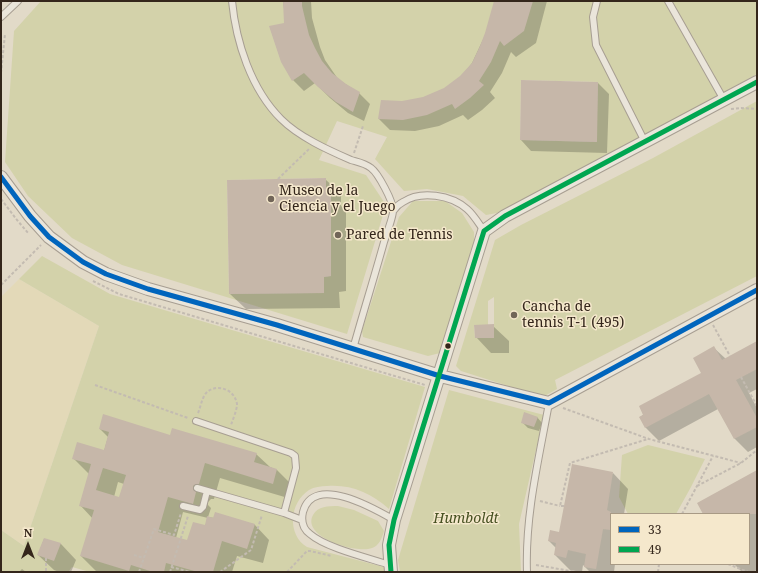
<!DOCTYPE html>
<html>
<head>
<meta charset="utf-8">
<style>
  body { margin:0 }
  #map { position:relative; width:758px; height:573px; overflow:hidden; background:#e2dac8; font-family:"Noto Serif",serif }
  canvas { display:block }
  .frame { position:absolute; inset:0; border:2px solid #34261b; pointer-events:none }
  .legend { position:absolute; left:610px; top:513px; width:140px; height:52px; box-sizing:border-box; background:#f5e8cc; border:1px solid #a89a85; margin:0; padding:5px 7px; list-style:none; font-size:12px; color:#34261b }
  .legend li { display:flex; align-items:center; gap:8px; height:20px }
  .legend b { width:20px; border:1px solid #a89a85 }
  .north { position:absolute; left:8px; top:525px; width:40px; height:40px; -webkit-text-stroke:3px #f5e8cc; paint-order:stroke; rotate:0deg; font-size:11px; font-weight:700; line-height:16px; text-align:center; color:#34261b }
  .north::after { content:''; display:block; margin:auto; width:14px; height:18px; background:#34261b; clip-path:polygon(50% 0,100% 100%,50% 72%,0 100%) }
</style>
</head>
<body>
<div id="map">
<canvas width="758" height="573"></canvas>
<div class="frame"></div>
<ul class="legend">
<li><b style="height:5px;background:#0065bd"></b>33</li>
<li><b style="height:5px;background:#00a651"></b>49</li>
</ul>
<div class="north">N</div>
</div>
<script>
const ctx = document.querySelector('canvas').getContext('2d');
ctx.lineJoin = 'round';
function fill(path, color) { ctx.fillStyle = color; ctx.fill(path, 'evenodd'); }
function stroke(path, color, width, dash) { ctx.strokeStyle = color; ctx.lineWidth = width; ctx.lineCap = dash ? 'butt' : 'round'; ctx.setLineDash(dash || []); ctx.stroke(path); }
function label(font, color, halo, rows, align = 'center') {
  ctx.font = font + ' "Noto Serif",serif'; ctx.lineWidth = 3; ctx.setLineDash([]); ctx.textBaseline = 'middle'; ctx.strokeStyle = halo; ctx.fillStyle = color; for (const [text, x, y, turn = 0] of rows) {
    ctx.save(); ctx.translate(x, y); ctx.rotate((+turn || 0) * Math.PI / 180); ctx.textAlign = isNaN(turn) ? turn : align; if (halo) ctx.strokeText(text, 0, 0); ctx.fillText(text, 0, 0); ctx.restore();
  }
}
fill(new Path2D(`
  M19,279L99,326L24,546L1,530V297Z`), '#e3d9b8');
fill(new Path2D(`
  M41,1H757V74L723,93L502,212L486,215L463,196L427,189L404,191L375,159L387,137L337,121L319,160L366,175L386,205L347,334L122,265L72,238L28,196L5,162L14,31ZM521,80L557,81L555,141L520,140ZM561,81L598,82L596,142L559,141ZM326,178V194H331V276L324,277V293L229,294L227,180Z
  M757,101V276L555,380L557,389L543,397L461,371L456,366L495,240L521,225L653,158ZM494,297V337L475,338L474,325H488V301Z
  M413,201H445L462,213L474,232V243L440,353L428,356L363,337L362,331L399,217Z
  M42,256L110,294L425,387L389,509C371,493 351,484 327,486C321,486 314,487 309,490C289,503 287,535 307,547L384,567L385,572H90L72,567L68,572H1V530L24,546L99,326L19,279Z
  M449,390L544,415L519,524L521,572H400L398,560Z
  M648,445L705,459L691,487L676,514H628L619,497L622,455Z
  M338,506L354,510L378,521L384,531C382,538 379,546 372,548C356,554 301,537 313,515C318,506 328,506 338,506Z`), '#d3d2aa');
fill(new Path2D(`
  M283,1H311L312,18L320,47L325,60L338,79L359,93L370,104L364,121L348,113L330,98L315,83L304,91L293,80Z
  M495,1H547L536,43L516,57L511,52L502,73L490,92L495,98L482,110L468,120L463,115L439,126L415,131L390,130L379,119L402,102L423,98L445,89L461,77L472,63L486,33Z
  M522,81L598,83L609,94L607,153L531,151L521,140Z
  M325,179L341,194V206L346,211V291L339,292L340,308L246,309L230,294Z
  M493,326L509,341V353H491L476,337Z
  M757,342V389L749,393L757,408V447L748,452L735,439L718,409L659,441L646,428L640,417L702,373L714,348L726,359Z
  M537,417L542,423L539,431L528,428L522,422Z
  M100,429L171,436L256,454L270,467L277,470L292,485L288,498L220,478L214,499H211L208,502V505L211,508L208,517L254,524L269,540L263,563L237,556L232,572L96,571L81,556L93,519L80,505L89,474L73,458L104,451L108,437ZM118,482L124,484L120,498L114,497ZM183,512L208,518L205,526L188,542L176,538Z
  M757,471V570L753,572H742L734,564H749V514H704Z
  M613,473L628,489L624,514H611V564H615L614,572H590L583,565L582,572L570,570L555,555L556,548L549,541L559,533Z
  M44,539L61,544L76,560L71,572H59L54,570L38,555Z
  M22,569L26,572H19Z`), '#0003');
fill(new Path2D(`
  M283,1H302V6L309,35L315,48L322,61L332,73L346,84L360,92L353,112L336,102L318,87L304,73L292,81L281,62L269,26L284,23Z
  M494,1H533L524,31L504,46L500,41L491,62L479,81L484,85L470,98L455,109L452,104L427,115L403,120L378,119L381,100L402,101L423,97L444,88L460,76L472,63L480,46L485,33Z
  M521,80L598,82L597,142L520,140Z
  M326,178V194H331V276L324,277V293L229,294L227,180Z
  M494,324V338H475L474,325Z
  M757,341V369L736,380L757,418V427L734,439L709,394L645,428L639,417L643,415L639,406L701,373L693,358L714,346L722,360Z
  M524,412L538,417L534,427L521,423Z
  M103,414L170,435L172,428L257,453L254,462L277,469L273,484L205,463L199,484H196L193,486V489L196,492L193,504L168,497L158,532L187,540L193,522L205,525L207,516L213,518L215,512L255,524L247,549L222,541L213,572H198L166,563L164,572H153L131,565L129,571L80,556L94,510L79,506L91,464L72,459L77,442L104,450L109,432L99,429ZM103,468L126,475L119,497L96,490Z
  M572,464L613,472L607,510L611,512V530L603,529L596,569L584,567L586,554L568,550L566,558L554,555L556,543L548,541L550,530L559,532Z
  M757,470V514H703L697,503Z
  M44,538L61,543L54,561L37,555Z`), '#c6b7a9');
const lane = new Path2D(`
  M232,1C236,42 251,89 281,119C299,137 328,150 351,160C358,162 365,163 371,168C378,173 393,201 393,210C394,215 386,235 384,242C374,278 363,313 353,349
  M597,1L593,17L596,45L645,142
  M668,1L724,100
  M1,17L18,1
  M394,210C396,207 399,204 403,202C421,190 451,195 467,209C474,215 479,224 484,231
  M196,421L291,453L295,456L296,468L284,513
  M197,488L284,513L302,520
  M183,506L200,510L203,507L207,491
  M390,565C369,558 326,548 310,534C303,529 301,521 303,512C313,473 375,509 394,520
  M527,572C525,515 539,458 549,403`);
const street = new Path2D(`
  M1,177L30,216L49,237L83,262L106,274L148,289L277,325L440,376L549,403L757,290
  M391,572L389,545L394,520L484,231L505,216L757,82`);
stroke(lane, '#a79e92', 8);
stroke(street, '#a79e92', 14);
stroke(new Path2D(`
  M1,73L5,34
  M731,109L741,108L757,109
  M354,153L363,126
  M278,179L309,149
  M1,199L17,220L29,234
  M93,281L119,294L425,385
  M1,285L41,245
  M713,325L730,356
  M741,377L757,406
  M95,385L188,418
  M563,408L649,439L741,463
  M198,413C201,406 202,397 207,392C218,383 235,390 237,404C237,410 233,419 231,425
  M697,486L741,463L757,450
  M540,501L560,506
  M564,506H560L570,463L648,439
  M682,514L713,456
  M134,555L144,558
  M46,558V572
  M728,564L748,572
  M536,565L576,572
  M171,567L190,572
  M139,572L154,529L174,535L181,513
  M170,572L188,516
  M220,572L251,550L262,515
  M287,572L307,551H310L332,556
  M658,572L659,564`), '#c3bbb1', 2, [3, 2]);
stroke(lane, '#eae5da', 6);
stroke(street, '#eae5da', 12);
stroke(new Path2D(`
  M1,177L30,216L49,237L83,262L106,274L148,289L277,325L440,376L549,403L757,290`), '#0065bd', 5);
stroke(new Path2D(`
  M391,572L389,545L394,520L484,231L505,216L757,82`), '#00a651', 5);
for (const [x, y, r, color] of [
  [271,199,4,"#716558"],
  [338,235,4,"#716558"],
  [514,315,4,"#716558"],
  [448,346,3.5,"#34261b"]
]) { const dot = new Path2D(); dot.arc(x, y, r, 0, 2 * Math.PI); ctx.fillStyle = color; ctx.fill(dot); stroke(dot, '#f5e8cc', 1.5); }
label('14px', '#34261b', '#f5e8cc', [
  ["Museo de la",279,191],
  ["Ciencia y el Juego",279,207],
  ["Pared de Tennis",346,235],
  ["Cancha de",522,307],
  ["tennis T-1 (495)",522,323]
], 'left');
label('italic 14px', '#475122', '#f5e8cc', [
  ["Humboldt",466,519]
]);
</script>
</body>
</html>
